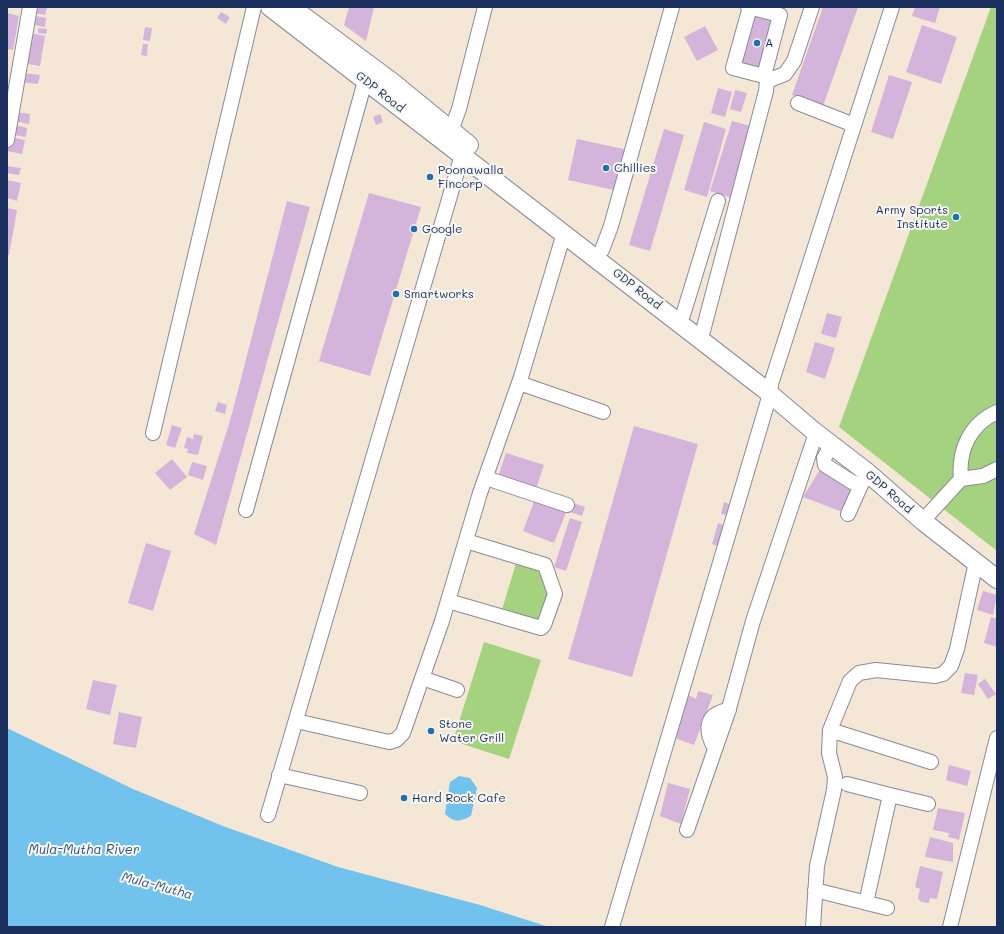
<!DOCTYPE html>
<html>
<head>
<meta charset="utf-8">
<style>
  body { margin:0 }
  #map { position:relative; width:1004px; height:934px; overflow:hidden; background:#f4e7d6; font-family:Mali,sans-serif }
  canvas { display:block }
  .frame { position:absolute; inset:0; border:8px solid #1b2f5e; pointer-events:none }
</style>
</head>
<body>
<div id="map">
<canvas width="1004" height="934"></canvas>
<div class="frame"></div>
</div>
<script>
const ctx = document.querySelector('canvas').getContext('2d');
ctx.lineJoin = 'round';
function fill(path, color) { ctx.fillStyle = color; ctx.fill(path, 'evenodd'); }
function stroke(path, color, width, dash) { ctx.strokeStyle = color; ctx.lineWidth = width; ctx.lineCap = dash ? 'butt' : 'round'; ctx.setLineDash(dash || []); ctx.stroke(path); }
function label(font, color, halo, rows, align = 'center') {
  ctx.font = font + ' Mali,sans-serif'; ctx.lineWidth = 4; ctx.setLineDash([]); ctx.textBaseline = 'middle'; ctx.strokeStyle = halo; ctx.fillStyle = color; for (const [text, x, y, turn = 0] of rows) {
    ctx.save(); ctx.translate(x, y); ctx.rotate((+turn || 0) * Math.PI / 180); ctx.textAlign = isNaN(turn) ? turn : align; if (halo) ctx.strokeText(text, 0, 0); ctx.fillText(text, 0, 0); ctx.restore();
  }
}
fill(new Path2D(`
  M991,7H997V551L839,427Z
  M517,560L541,568L553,593L543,626L501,613Z
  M484,642L541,660L509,759L453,741Z`), '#a4d27f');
fill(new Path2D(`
  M7,728L133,789L223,826L338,867L480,905L549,927H7Z
  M459,776L470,778L477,788L471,816C459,822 455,823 445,814L450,782Z`), '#71c2ec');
fill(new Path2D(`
  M30,7H47L45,15L29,12Z
  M349,7H374L366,41L344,25Z
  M823,7H858L823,106L792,95Z
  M915,7H940L935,23L912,16Z
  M221,12L230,17L226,24L217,18Z
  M753,12L776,20L762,72L739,66Z
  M7,13L19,16L13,50L7,49Z
  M36,16L46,18L45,27L34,25Z
  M922,25L957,37L941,84L906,72Z
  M705,26L718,50L697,61L684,37Z
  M145,27L152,28L150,41L143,40Z
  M38,28L47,29L46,34L38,33Z
  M26,32L45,36L40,66L21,63Z
  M143,44H148L147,56L141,55Z
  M23,73L40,75L38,84L21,82Z
  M889,75L912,82L893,139L871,132Z
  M718,88L732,92L725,117L711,113Z
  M735,90L747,93L741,112L730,109Z
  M15,112L30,114L29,124L14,121Z
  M380,114L383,122L376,125L373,117Z
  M732,121L754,127L732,198L710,191Z
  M704,122L726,129L707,197L684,190Z
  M16,125L27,128L26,137L14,135Z
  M664,129L684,135L650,251L629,245Z
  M9,137L25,140L22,154L7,151Z
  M577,139L628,150L619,191L568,180Z
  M7,166L21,168L19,175L7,173Z
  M7,180L21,183L17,201L7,198Z
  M369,193L421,207L370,376L319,361Z
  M287,201L310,207L216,545L194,534L230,421Z
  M7,208L17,210L9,255H7Z
  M827,313L842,317L836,338L821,334Z
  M815,342L835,348L825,379L806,372Z
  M218,402L227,405L225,414L215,411Z
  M172,425L182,428L175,448L166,445Z
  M634,426L698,444L632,677L568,659Z
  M194,434L203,436L198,455L187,453L188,449L184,448L187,437L193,439Z
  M506,453L544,465L536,489L498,477Z
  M172,459L187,477L170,490L155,473Z
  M192,462L207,466L203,480L188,475Z
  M821,468L855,489L845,513L803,497Z
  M535,499L567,510L554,543L523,531Z
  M570,502L585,507L582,516L567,511Z
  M724,502L731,505L728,515L721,514Z
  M570,518L582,522L566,571L554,567Z
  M718,523L726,526L719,546L712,544Z
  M146,543L171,551L153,611L128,603Z
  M983,591L997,595L993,615L977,610Z
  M991,617L997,619V647L984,643Z
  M965,673L978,675L974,695L961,693Z
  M985,679L996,694L988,699L978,684Z
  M93,680L117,685L110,715L86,709Z
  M698,691L713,695L694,745L672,737L685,693L696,699Z
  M119,712L142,717L136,748L113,744Z
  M949,765L971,771L967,786L946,780Z
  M668,783L690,789L681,824L660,816Z
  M938,808L965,813L959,840L948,837L949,833L933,830Z
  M930,837L953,843V862L925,857Z
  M920,866L943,872L937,899L930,898L929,903L921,902L918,898L920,889L915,887Z`), '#d4b4db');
const minor = new Path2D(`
  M750,7L733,68L764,76
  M767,81L785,74L794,61L812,7
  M798,103L854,125
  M448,139L459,109L485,7
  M7,140L30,7
  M602,250L611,226L672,7
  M683,315L718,201
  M703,331L766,91L767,81L764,76L780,15L748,7
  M519,383L603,412
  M153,433L254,7
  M832,445L824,458L825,465L852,482L861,485L868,473
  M486,478L567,505
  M961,479C958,450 970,424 997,412
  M246,510L365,81
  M848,514L861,485
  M924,522L929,514L961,479L983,476L997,469
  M448,601L541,628L544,625L555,594L545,565L466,541
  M422,678L457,690
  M296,721L389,742L396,740L403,733L442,621L480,493L521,377L564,233
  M830,730L931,762
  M715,749C705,731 704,714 729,710
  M279,775L360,793
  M847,784L890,795L866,903
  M890,795L928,804
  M268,815L462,155
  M687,830L728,712L753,621L816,433
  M815,890L887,908
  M612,927L770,394L771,384L892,7
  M813,927L817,866L834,790L835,777L829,753L830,730L850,681L859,673L876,670L935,676L943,674L951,666L957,649L976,562
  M950,927L997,738`);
const major = new Path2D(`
  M270,7L763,388L816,433L868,473L924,522L997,579
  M291,7L392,82L469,145`);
stroke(minor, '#888b9a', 16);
stroke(major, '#888b9a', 20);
stroke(minor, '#fff', 14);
stroke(major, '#fff', 18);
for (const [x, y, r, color] of [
  [757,43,4,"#1f6fb2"],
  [606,168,4,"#1f6fb2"],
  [430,177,4,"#1f6fb2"],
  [956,217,4,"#1f6fb2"],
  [414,229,4,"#1f6fb2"],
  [396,294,4,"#1f6fb2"],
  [431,731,4,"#1f6fb2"],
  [404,798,4,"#1f6fb2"]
]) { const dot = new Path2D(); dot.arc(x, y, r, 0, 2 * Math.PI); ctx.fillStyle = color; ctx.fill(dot); stroke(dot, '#f6f6f2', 1.5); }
label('12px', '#1b2f5e', '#f6f6f2', [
  ["A",765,43],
  ["Chillies",614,168],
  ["Poonawalla",438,170],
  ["Fincorp",438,184],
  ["Army Sports",948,210,"right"],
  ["Institute",948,224,"right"],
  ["Google",422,229],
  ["Smartworks",404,294],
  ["Stone",439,724],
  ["Water Grill",439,738],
  ["Hard Rock Cafe",412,798]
], 'left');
label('12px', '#1b2f5e', '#f6f6f2', [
  ["GDP Road",380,92,38],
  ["GDP Road",637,289,38],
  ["GDP Road",889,492,41]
]);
label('italic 13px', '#305482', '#f6f6f2', [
  ["Mula-Mutha River",84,850],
  ["Mula-Mutha",157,886,15]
]);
</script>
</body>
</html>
